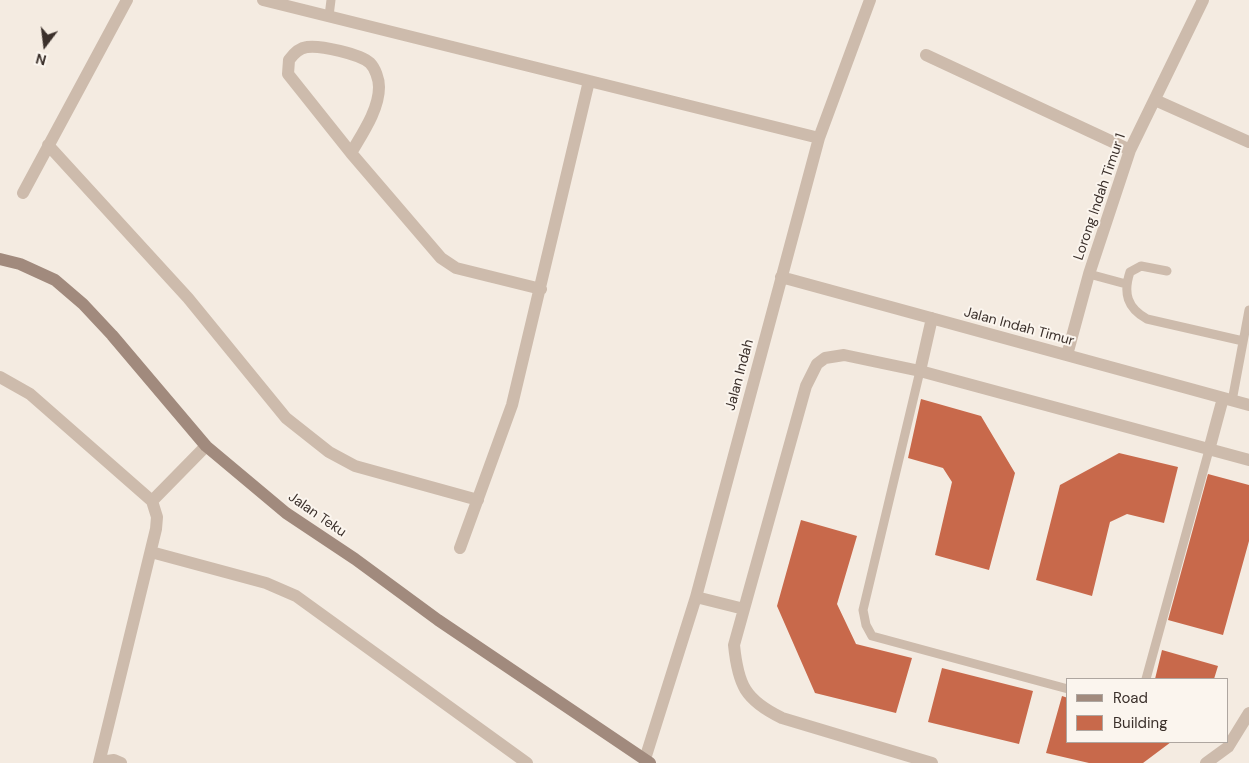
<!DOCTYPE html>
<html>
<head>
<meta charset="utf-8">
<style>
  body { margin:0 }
  #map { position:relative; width:1249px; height:763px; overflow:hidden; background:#f4ebe1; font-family:"DM Sans",sans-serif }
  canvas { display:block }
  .legend { position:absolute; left:1066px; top:678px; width:162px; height:65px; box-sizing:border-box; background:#fbf5ee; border:1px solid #aea6a0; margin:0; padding:6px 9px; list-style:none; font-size:15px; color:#3b302b }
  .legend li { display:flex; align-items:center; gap:10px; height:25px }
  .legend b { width:25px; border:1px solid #aea6a0 }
  .north { position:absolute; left:20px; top:20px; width:50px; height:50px; -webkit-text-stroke:4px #fbf5ee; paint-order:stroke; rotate:195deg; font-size:14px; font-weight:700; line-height:20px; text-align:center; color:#3b302b }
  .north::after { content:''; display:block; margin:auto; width:18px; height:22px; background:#3b302b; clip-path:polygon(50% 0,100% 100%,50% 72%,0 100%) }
</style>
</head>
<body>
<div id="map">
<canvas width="1249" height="763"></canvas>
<ul class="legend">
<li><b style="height:6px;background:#a18a7d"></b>Road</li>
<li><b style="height:14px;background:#c8694b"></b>Building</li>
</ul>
<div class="north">N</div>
</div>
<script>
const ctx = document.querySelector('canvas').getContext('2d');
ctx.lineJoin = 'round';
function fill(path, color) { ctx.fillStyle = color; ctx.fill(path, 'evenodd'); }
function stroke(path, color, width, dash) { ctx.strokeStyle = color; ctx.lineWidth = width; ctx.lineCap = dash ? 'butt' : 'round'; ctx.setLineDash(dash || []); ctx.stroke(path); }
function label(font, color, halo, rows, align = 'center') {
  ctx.font = font + ' "DM Sans",sans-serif'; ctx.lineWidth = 4; ctx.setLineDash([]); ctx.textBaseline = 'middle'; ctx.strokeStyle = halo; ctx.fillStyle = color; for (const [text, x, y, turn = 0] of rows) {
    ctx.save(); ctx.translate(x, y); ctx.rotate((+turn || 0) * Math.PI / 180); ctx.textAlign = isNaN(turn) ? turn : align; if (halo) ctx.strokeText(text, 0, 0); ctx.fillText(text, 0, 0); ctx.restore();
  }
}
fill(new Path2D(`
  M921,399L981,416L1015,473L989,570L935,555L952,482L943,468L908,458Z
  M1119,453L1178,467L1164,523L1127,514L1110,522L1092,596L1036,580L1060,485Z
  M1208,474L1249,485V541L1223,635L1168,620Z
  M801,520L857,536L837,604L856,644L912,658L896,713L815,693L777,606Z
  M1162,650L1218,666L1214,679H1155Z
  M942,668L1033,691L1019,744L928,722Z
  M1062,696L1068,698V742H1171L1143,763H1089L1046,753Z`), '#c8694b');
stroke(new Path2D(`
  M329,16L331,0
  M1167,271L1141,266L1130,272C1123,293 1127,308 1147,319L1243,341
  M1089,274L1126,284
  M920,371L863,610L866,625L872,636L1068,689
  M1232,401L1249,310
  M1146,679L1209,450`), '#cdbbac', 9);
stroke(new Path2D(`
  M263,0L819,138
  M926,55L1130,150
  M1155,100L1249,142
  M48,145L188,298L286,418L329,452L355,466L478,500
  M351,153C362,134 379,110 379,87C379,79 375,68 370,63C360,54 320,45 307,47C299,48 294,53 289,60L288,74L351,153L441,258L456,268L541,289
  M23,193L127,0
  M781,277L1249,405
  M1067,355L1089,274L1130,150L1203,0
  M920,371L932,318
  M0,377L30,394L152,501
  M1209,450L1223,398
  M460,548L512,405L589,81
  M151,552L266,583L296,596L527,763
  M696,597L744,609
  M645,759L696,597L819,138L870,0
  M100,762L114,760L121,763
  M99,763L156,529L157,517L152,501L206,446
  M932,763L782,718C745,700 738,685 734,645L806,386L817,364L825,358L844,355L920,371L1249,460
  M1206,763L1228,747L1249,713`), '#cdbbac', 12);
stroke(new Path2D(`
  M0,259L20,264L55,280L83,304L112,335L206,446L286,513L355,559L438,620L650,763`), '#a18a7d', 12);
label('14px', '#3b302b', '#fbf5ee', [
  ["Lorong Indah Timur 1",1100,197,-71],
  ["Jalan Indah Timur",1019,327,15],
  ["Jalan Indah",740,375,-75],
  ["Jalan Teku",317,515,35]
]);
</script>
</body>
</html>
